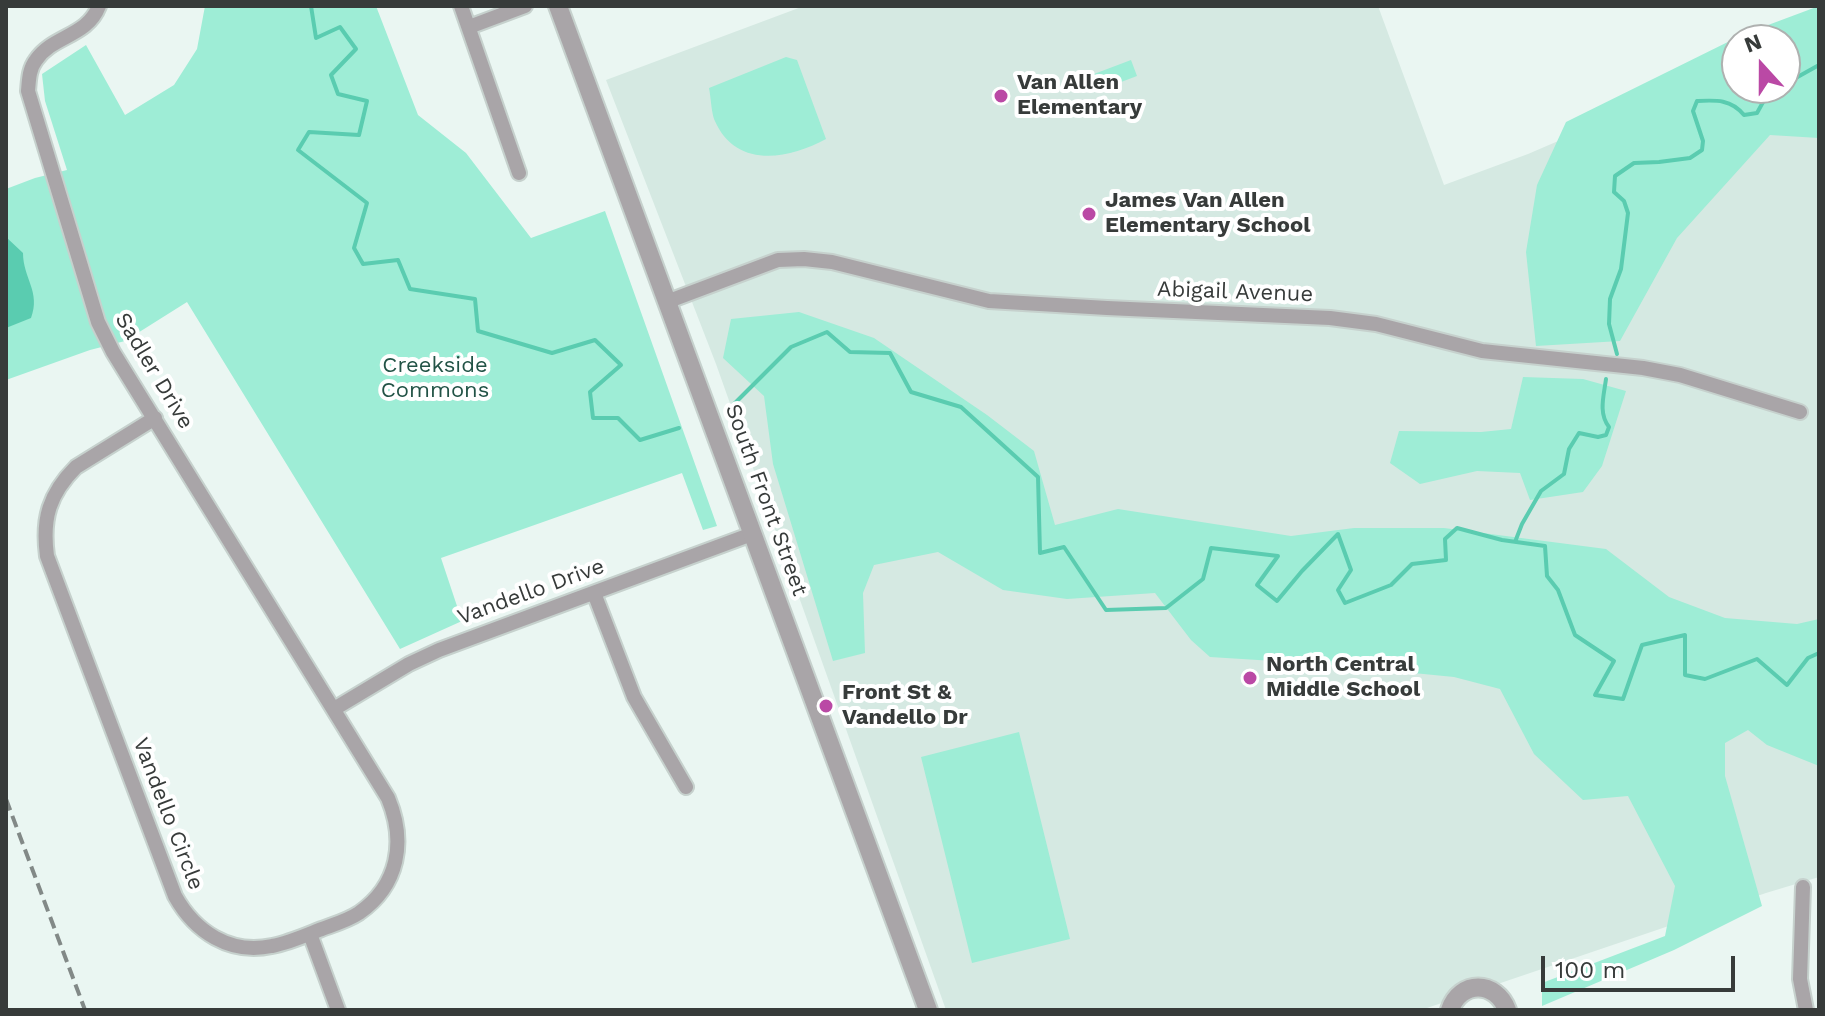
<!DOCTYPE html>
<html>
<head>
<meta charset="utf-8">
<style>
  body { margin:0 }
  #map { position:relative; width:1825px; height:1016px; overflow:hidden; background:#eaf6f2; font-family:"Work Sans",sans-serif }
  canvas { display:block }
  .frame { position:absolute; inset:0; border:8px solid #373b3a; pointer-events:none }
  .north { position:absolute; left:1721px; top:24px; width:80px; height:80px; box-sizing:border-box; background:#fff; border:2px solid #afb1b0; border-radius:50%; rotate:339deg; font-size:22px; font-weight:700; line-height:32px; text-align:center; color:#373b3a }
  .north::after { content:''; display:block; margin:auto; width:28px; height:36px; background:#ba49a5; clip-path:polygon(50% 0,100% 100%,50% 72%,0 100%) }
  .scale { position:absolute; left:1541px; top:956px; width:194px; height:36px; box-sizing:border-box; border:4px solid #373b3a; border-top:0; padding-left:10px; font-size:24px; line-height:28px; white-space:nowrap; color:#373b3a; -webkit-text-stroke:6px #fff; paint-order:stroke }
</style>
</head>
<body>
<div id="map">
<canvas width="1825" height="1016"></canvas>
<div class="frame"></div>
<div class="north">N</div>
<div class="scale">100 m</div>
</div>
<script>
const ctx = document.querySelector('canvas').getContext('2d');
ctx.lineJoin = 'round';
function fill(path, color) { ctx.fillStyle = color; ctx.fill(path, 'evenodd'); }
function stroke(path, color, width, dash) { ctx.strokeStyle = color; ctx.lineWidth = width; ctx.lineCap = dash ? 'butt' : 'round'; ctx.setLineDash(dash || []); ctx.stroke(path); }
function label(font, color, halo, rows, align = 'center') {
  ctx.font = font + ' "Work Sans",sans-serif'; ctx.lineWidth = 8; ctx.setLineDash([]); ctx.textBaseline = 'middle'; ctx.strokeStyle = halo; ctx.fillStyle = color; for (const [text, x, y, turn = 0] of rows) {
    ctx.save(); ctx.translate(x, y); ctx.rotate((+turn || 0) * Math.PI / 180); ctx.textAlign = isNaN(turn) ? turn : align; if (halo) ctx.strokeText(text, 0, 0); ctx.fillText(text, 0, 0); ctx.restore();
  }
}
fill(new Path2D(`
  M804,6H1378L1444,185L1528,154L1737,64V88H1785L1819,29V877L1766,893L1421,1010H946L716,364L606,80Z`), '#d5e9e2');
fill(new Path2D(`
  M205,6H376L418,115L466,153L531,238L605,211L717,526L703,530L682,473L441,558L462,621L400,649L187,302L125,341L90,350L6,380V189L35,178L67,170L45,101L42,74L86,45L125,115L174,85L197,49Z
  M1819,6V138L1770,135L1677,238L1620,341L1536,346L1526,252L1537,185L1566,122L1744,34ZM1737,40H1785V88H1737Z
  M786,57L797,60L826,139C787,160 735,169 714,119C711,109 711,98 709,88Z
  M1131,60L1137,76L1100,90L1094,74Z
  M799,312L874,338L987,415L1034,451L1055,525L1118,509L1291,536L1354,528H1444L1606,549L1669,597L1725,618L1797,624L1819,619V766L1767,745L1748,730L1725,743V776L1762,906L1674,950L1542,1006V983L1665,936L1675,886L1628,796L1583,800L1534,754L1500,689L1454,677L1322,664L1210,657L1191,640L1155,593L1067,599L1003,590L938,552L874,565L863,593L865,653L833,661L773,464L764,396L723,358L731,319Z
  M1523,377L1583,379L1626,391L1602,466L1583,492L1530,500L1520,473L1477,471L1420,484L1390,463L1399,431L1481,432L1511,429Z
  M1019,732L1070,939L972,963L921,757Z`), '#9eedd6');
fill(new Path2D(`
  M6,237L23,253C23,278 41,292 31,318L6,328Z`), '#5accb0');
stroke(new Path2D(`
  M311,6L316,38L340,27L356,49L331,75L338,94L367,101L359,135L309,132L298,150L367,203L354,248L363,264L398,260L410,289L475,299L478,331L552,353L595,340L621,365L590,392L593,418H618L640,440L679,428
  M1785,84L1819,65
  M1617,354L1609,324L1610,299L1621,269L1628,213L1624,201L1614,192L1615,176L1634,163L1659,162L1690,158L1702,150L1703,141L1693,111L1697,101C1716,100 1731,99 1744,115L1757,113L1768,93L1777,88
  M727,411L791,347L827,332L850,352L890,353L911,392L961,407L1038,477L1040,553L1064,547L1106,610L1166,608L1203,579L1211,548L1278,556L1257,585L1277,601L1302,571L1338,534L1351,570L1338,590L1345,603L1391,585L1412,564L1446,560L1445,539L1457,528L1502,540L1545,546L1547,576L1558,590L1575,635L1614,661L1595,695L1623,699L1642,645L1685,635V675L1705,679L1757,659L1787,685L1808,658L1819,653
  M1515,542L1522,524L1541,491L1564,474L1569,449L1579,433L1598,437L1606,435L1609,427C1598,413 1604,395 1606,379`), '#5accb0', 4);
const minor = new Path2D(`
  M99,6C87,37 53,35 36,60C29,69 29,80 28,91L98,322L113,352L388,798C406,841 399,885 359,913C347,921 332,925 319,930C304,936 288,943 272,946C230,955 195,932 175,896L47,556C42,519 49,494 76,467L155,418
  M461,6L519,173
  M469,27L525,6
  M669,301L778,260L804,259L832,262L989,301L1107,308L1330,318L1376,324L1482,351L1643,368L1680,375L1800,412
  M594,593L634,697L686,787
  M334,709L409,664L439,650L752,534
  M1803,887L1800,979L1806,1010
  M310,934L338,1010`);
const tertiary = new Path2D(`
  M558,6C684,340 804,676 928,1010
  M1450,1010C1460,980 1496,980 1507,1010`);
stroke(minor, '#c6d1cd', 18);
stroke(tertiary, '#c6d1cd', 22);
stroke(minor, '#a9a5a8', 14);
stroke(tertiary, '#a9a5a8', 18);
stroke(new Path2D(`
  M6,799L85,1010`), '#828987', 4, [12, 6]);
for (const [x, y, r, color] of [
  [1001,96,8,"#ba49a5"],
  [1089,214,8,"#ba49a5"],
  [1250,678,8,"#ba49a5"],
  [826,706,8,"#ba49a5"]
]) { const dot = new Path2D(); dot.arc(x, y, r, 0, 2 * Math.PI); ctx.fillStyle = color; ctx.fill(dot); stroke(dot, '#fff', 3); }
label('bold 22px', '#373b3a', '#fff', [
  ["Van Allen",1017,83],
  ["Elementary",1017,108],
  ["James Van Allen",1105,201],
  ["Elementary School",1105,226],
  ["North Central",1266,665],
  ["Middle School",1266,690],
  ["Front St &",842,693],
  ["Vandello Dr",842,718]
], 'left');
label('22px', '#373b3a', '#fff', [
  ["Abigail Avenue",1235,292,2],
  ["Sadler Drive",154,371,59],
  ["South Front Street",766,500,70],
  ["Vandello Drive",531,592,-20],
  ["Vandello Circle",168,814,69]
]);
label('22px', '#225346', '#fff', [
  ["Creekside",435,366],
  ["Commons",435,391]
]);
</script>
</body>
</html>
